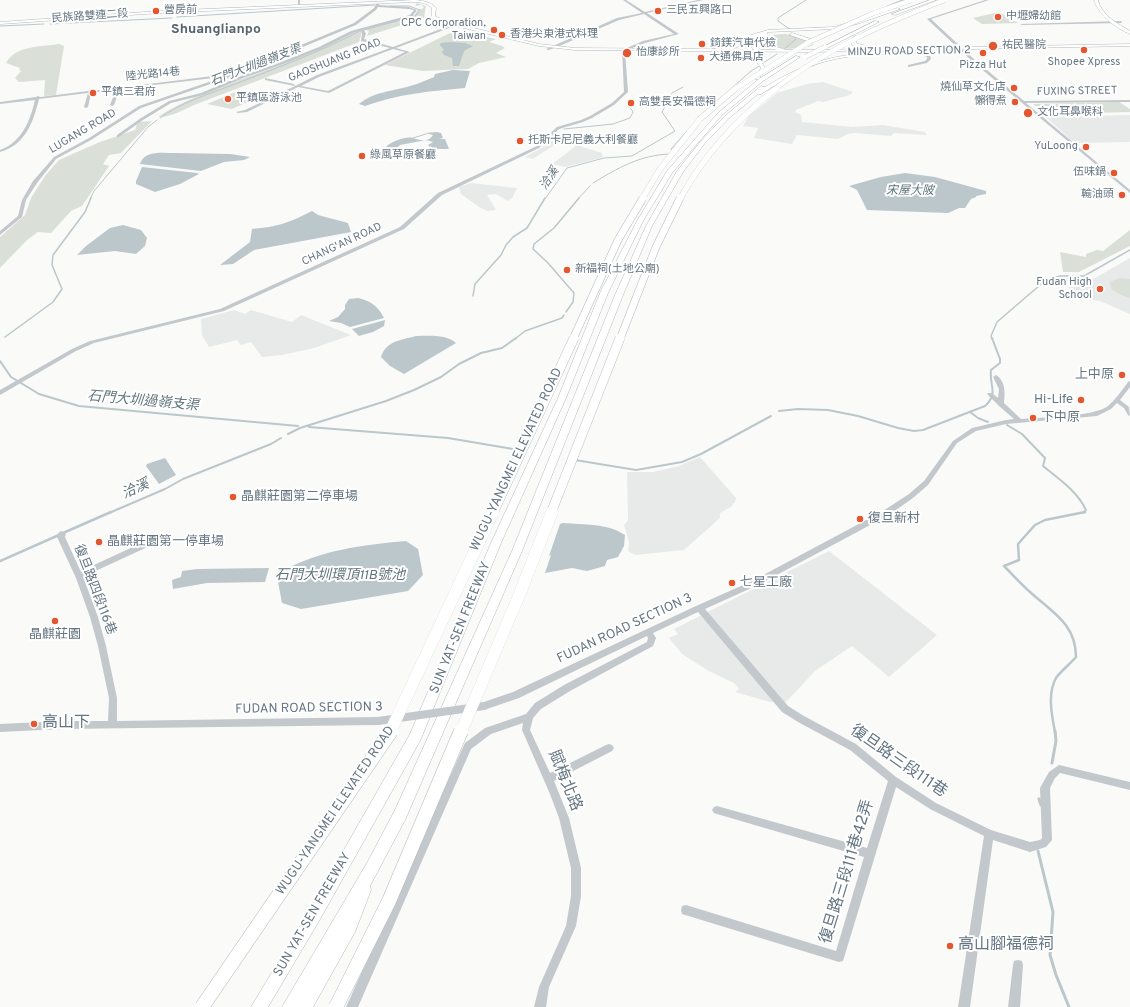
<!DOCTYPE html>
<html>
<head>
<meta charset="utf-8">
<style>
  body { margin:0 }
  canvas { display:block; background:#fafaf8 }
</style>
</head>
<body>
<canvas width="1130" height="1007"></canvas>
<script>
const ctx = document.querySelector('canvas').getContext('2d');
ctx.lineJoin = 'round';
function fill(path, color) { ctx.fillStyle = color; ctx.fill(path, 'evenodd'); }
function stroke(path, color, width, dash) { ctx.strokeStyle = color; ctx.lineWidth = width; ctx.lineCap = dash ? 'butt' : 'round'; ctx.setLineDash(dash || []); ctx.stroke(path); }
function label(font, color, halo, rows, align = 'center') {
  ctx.font = font + ' Overpass,"Noto Sans TC",sans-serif'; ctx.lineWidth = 4; ctx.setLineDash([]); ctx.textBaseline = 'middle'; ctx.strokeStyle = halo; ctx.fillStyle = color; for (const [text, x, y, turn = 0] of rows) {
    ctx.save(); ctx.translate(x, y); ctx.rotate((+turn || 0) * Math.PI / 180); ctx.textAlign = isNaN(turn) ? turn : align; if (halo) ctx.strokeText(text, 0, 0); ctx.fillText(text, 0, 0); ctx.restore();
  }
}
fill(new Path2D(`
  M823,82L853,92L850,95L823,102L818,101L796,110L795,112L801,115L802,122L852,127L883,125L925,132L927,135L894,133L891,136L855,133L848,134L838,139L797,135L792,144L754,138L758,128L743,126L749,116L777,93L807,84Z
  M1130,115V142L1074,143L1046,117Z
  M558,133L579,142L582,147L602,153L603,157L566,167L552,164L576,146L559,142L533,159L525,157L543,147Z
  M471,183L517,188L512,198L508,201L496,194L487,195L496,210L487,211L479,207L461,194L459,187Z
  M1130,258V314L1100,301L1071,297L1066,278L1090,281Z
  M234,310L245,314L251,310L292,322L301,315L351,335L314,348L282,355L262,357L251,342L241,345L237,340L209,347L202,335L201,319Z
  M700,457L736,498L735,502L731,507L720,513V518L684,550L635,555L628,551L629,543L624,525L628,520L627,472H653L679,466Z
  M829,551L937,635L889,677L852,646L815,671L786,702H770L735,692L739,689L734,683L709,671L682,654L669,638L678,634L674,629Z`), '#e8e9e9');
fill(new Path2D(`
  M417,3L426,6L424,18L367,36L369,31L364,29L414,16L418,10L424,8L422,5L415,6Z
  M999,12L1018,23L982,24L973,18Z
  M456,30L496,39L489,42L502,46L505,48L496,53L506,57L479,63L468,69L423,71L385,65Z
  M357,31L362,32L359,42L194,105C181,111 171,117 158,117C191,95 240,80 278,66C305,55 331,43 357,31Z
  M785,34L792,35L807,41C794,54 779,48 763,43L761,41L762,38L770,35Z
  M59,44L64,46L56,95L44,96L45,80L19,82L15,78L21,71L19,70L20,68L6,63C16,45 41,47 59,44Z
  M238,91L261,96L232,109L207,104Z
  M1119,102L1130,109V112L1046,114L1033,104Z
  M152,121L121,153L109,155L103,164L109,166L82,206L71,211L51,233L38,232L27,240L0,268V237L25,215L31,198L45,176L59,160L100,142L135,130L138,122Z
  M1130,230V246L1079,272H1063L1060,252L1086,257V254L1097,250L1103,251Z
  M1119,278L1130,279V298L1121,295L1111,289L1110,282Z`), '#dadfd7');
fill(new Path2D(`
  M451,42L465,43L473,46L464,51L459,66H453L452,58L444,55L442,52L444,50L440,45L441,43Z
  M453,70L470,71L465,88C431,91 398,94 365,106L359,104C373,92 393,91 410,86C418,84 426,80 434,77L435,74Z
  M437,132L441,133L443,138L439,139H445L449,149H432L428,145L433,142L426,140L400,145L392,152L381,151L380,149L385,148C390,142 405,136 413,138C419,140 428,143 433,135L425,133Z
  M175,153L230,154L250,157L244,160L224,162L201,171L140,164C144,150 162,153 175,153Z
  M142,167L197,173L199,174L180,184L155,192L136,184V181Z
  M905,173L935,177L986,191V194L976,196V197L971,199L965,208H959L948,213L867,210L857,190L849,186L881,177Z
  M312,211L318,215L348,223L351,232L254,250L233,264L220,265L250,242L252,229C277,227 291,222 312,211Z
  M123,225L141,230L147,238L145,246L136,254L115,251L77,255L86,246L110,228Z
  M358,298C371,301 378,306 384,318L350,327L341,323L329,321L338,317L345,309V305L349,299Z
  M385,320L384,326L373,332L359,336L352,329Z
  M416,336C429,336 446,334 456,343L404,374L390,366L381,357C386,341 401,340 416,336Z
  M165,458L176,475L159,484L146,466L147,464Z
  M563,523C584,525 607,523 625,535L624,546L618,557L607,560L605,566L587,571L572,568L545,573L551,555L549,556L560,524Z
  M406,541L418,549L423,575L408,591L301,609L282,603L278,582L282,571C322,550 361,545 406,541Z
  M269,568L265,582L207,583L173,589L172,580L181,577L182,571L197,569Z`), '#bbc7cb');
stroke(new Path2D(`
  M177,17L375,5
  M50,24L172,18
  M0,26L44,24
  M364,30L415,16L420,10L409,6H390
  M791,30L778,21V18L806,0
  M783,50L796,39L794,36
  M763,63L777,54
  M732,88L751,71L761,65
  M160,118C180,103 206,95 230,86C274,69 318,53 360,31
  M564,129L613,124L630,118L633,112L629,106
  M413,138L426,134
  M593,183C618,168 640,155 670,154L672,152L671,149L687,131
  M90,199L94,191L148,127L157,120
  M545,199L567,168L604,158L632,156L675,131L662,112L672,93L683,87
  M578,199L590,186`), '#bbc7cb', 1);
stroke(new Path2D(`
  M473,296L475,284L501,255L506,245L513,237L527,228L545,198
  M566,312L573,302L574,293L548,263L533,249L534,244L554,228L579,198
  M5,337L53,302L62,289L52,265L53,255L85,212L91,198
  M515,339L525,331L562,318L564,315
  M992,339L991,336L997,322L1047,279L1061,276H1084L1130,250`), '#bbc7cb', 1.5);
stroke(new Path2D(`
  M0,361L11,377L39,394L79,406L298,426
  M779,411L798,409L828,410L858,416L898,428L914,431L923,430L985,406C999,393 989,386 991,370L1000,363V359L992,338
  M970,412L978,418L988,422
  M1007,425L1022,434L1045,458L1043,466C1059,479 1077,491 1086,510L1083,513
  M309,427L448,438L519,450
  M288,434L300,428L386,401L414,390L441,377L459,364L481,353L502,348L516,338
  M575,460L636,470L682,462L701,454L771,416
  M109,513L165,489L183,479L271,444L281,438`), '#bbc7cb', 2);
stroke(new Path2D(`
  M63,533L111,512
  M0,561L59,535
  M1055,732C1052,716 1047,694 1056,678C1061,671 1070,664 1076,657C1076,624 1052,612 1030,592C1021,584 1013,575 1004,566L1019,560L1018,544L1035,525L1045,520L1085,512`), '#bbc7cb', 2.5);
stroke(new Path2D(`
  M1052,763L1056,741L1055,731
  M1039,799L1041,805
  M1038,851L1053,912L1050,955L1056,975L1069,1007`), '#bbc7cb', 3);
const major = new Path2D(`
  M416,0C424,1 431,2 436,8L435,16L445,21L539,44L575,48L812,50L1130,44V46L812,52L575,50L539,46L443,23L432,18V8C427,3 420,2 413,2L160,13L0,24V22L160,11Z
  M1094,0H1098C1102,16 1117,23 1130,31V34C1116,28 1099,16 1094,0Z`);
const highway = new Path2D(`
  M930,0H936L895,15L892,14Z
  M897,8L900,9L857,24L834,29L768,32L767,33L768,35L759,39L761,42L786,50L784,52L757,44L755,38L750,41L763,52V54H759L747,43L732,49L709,51L707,50L735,45L751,35L768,30L834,27Z
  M875,21L879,22L827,48L823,47Z
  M792,33L811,39L812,45L808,46L807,41L790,35Z
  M855,36L859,37L856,40V43L876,49V51L861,49L852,45V39Z
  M916,51L914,53C885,55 855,53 827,61C803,67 782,81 761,94H758L729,118L705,143L683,172L652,226L623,295L522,551L405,820L370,886L371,890L355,932L313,1007H282L367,863L395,810L512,551L615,295L646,226L677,171L701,141L725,116L761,86L765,87C809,61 834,54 885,52C895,52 906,50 916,51Z
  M721,52C737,52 757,52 765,68L759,79H755L761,68C753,52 734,56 719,54Z
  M796,56L800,57L763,81L722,115L672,173L643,221L608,293L566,398L501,543L420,741L319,921L268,1007H251L309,911L410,734L491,543L558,398L600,293L637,221L667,171L718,113L759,79Z`);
stroke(major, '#b5babe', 1);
stroke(highway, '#b4b9bd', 1);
fill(new Path2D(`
  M298,0H300V6L298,5Z
  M623,0H626L645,12L698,0H703L647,13L679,34L645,43L625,51L628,92L614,105L592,118L583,122L559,129L539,148L442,195L404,229L224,311L94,343L76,351L0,395V390L72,349L90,341L220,309L400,227L438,193L537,146L557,127L581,120L590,116L612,103L624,92L622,50L643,41L674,34L644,14L619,20L555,48L548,50L546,49L617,18L642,13Z
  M901,0H905L888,7L886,6Z
  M985,0H989L931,19L975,60L1024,101L1130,100V102L1026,103L1130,190V193L973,62L927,19Z
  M378,1L380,2L379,5L409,7L417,10L412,17L363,30H364L366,34L364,39L393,47L454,24L457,25L396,48L410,52L329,93L298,87L247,112L238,113L236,112L245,110L295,86L265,80V78L294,84L295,86L317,75L390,48L361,41L362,34V32L359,31L353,33L321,49L278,66L243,78L203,95L171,103L143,120L119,137H117V135L141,118L169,101L201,93L241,76L276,64L319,47L351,31L410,15L414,10L409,9L378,7L376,10L356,25L228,78L141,108L91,140L56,159L37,183L26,200L22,217L0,235V231L18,216L22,200L33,181L54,157L89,138L139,106L226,76L354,23L374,8ZM393,49L405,52L328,91L301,86L319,77Z
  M1122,21L1121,23L1022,25L1020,24Z
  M917,51L930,56L931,59L927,63L908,67V65L925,61L927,59V57L917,53Z
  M221,75L222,77L120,89L114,105L112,106L110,105L116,90L91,93L88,107L86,108L84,107L88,93L39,99C33,123 25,145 0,152V150C22,142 30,121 35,100L0,104V102L36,97L38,96L40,97L88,91L90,90L92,91Z
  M996,375C1006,381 1005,394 1004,403L1021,419C1041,417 1094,417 1108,406C1116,399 1122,390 1128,382L1130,381V387L1120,400L1129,407L1130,416L1128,415L1124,408L1117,403L1111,409L1097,416L1006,424L976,431L957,443L928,485L913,498L889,515L758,585L705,609L788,706L804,716L856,744L896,777L936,803L991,830L1030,842L1040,840L1042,838L1040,788L1049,772L1059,765L1130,782V790L1060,773L1055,778L1050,788L1052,840L1046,847L1030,852L993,840L970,1007H958L984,836L930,809L896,787L843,961L839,962L682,914L681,910L682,906L686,905L836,951L864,857L717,814L714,813L712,810L714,807L717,806L867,848L888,781L850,750L798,722L782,712L698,612L653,633L656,638L653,646L570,691L541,709L533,718L530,730L550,773L606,745L609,744L612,745L614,748L612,751L554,781L569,818L581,868V896L576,926L549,987L546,1007H534L539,987L566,926L571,896V868L559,818L550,794L522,730L523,723L491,734L471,749L358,1007H346L465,743L485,728L526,714L535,703L564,685L647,642L648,638L647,636L519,698L484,710L481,709L480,706L481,703L513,692L696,606L752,581L883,511L909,494L924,481L953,441L972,428L1006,420L1014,419L999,406L987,394L988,393H992L998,398L999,389L993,377Z
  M62,531L66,534L65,537L81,572L83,570L161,534H167L168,536L167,538L89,574L84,579L98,617L106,646L117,698V721L378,717L381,718L382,721L381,724L378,725L63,729L0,732V724L63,721H108L109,698L98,646L90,617L76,578L57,537L59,532Z
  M1018,960L1022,961L1023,965L1020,1007H1008L1013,965L1014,961Z`), '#c3c8cc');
fill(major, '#fff');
fill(highway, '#fff');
const highwayBridgeFar5 = new Path2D(`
  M805,57L825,47
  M735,89L809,42L874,13L912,0
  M775,89C826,49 885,23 945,0`);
const highwayBridgeFar4 = new Path2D(`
  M642,199L660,169L700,119L736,88
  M680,199C704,155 737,119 777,88`);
const highwayBridgeFar3 = new Path2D(`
  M573,339L618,240L643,198
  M620,339L656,247L680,198`);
const highwayBridgeFar2 = new Path2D(`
  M493,513L574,338
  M551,513L620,338`);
const highwayBridgeFar1 = new Path2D(`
  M390,732L493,512
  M461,732L518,598L552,512`);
const highwayBridge = new Path2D(`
  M202,1007L391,731
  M336,1007L389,901L461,731`);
stroke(highwayBridgeFar5, '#b4b9bd', 5, []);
stroke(highwayBridgeFar4, '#b4b9bd', 6, []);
stroke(highwayBridgeFar3, '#b4b9bd', 8, []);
stroke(highwayBridgeFar2, '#b4b9bd', 10, []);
stroke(highwayBridgeFar1, '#b4b9bd', 12, []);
stroke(highwayBridge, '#b4b9bd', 15, []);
stroke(new Path2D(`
  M378,721L484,706`), '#c3c8cc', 8);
stroke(highwayBridgeFar5, '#fff', 4.5);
stroke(highwayBridgeFar4, '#fff', 5.5);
stroke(highwayBridgeFar3, '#fff', 7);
stroke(highwayBridgeFar2, '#fff', 9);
stroke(highwayBridgeFar1, '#fff', 12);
stroke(highwayBridge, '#fff', 14);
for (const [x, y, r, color] of [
  [156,11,4,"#e4572e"],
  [658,11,4,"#e4572e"],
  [998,17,4,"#e4572e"],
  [494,30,4,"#e4572e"],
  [502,35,4,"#e4572e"],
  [702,44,4,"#e4572e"],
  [993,46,5,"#e4572e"],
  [1084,50,4,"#e4572e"],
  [627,53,5,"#e4572e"],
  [983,53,4,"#e4572e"],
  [701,58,4,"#e4572e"],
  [1014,88,4,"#e4572e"],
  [93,93,4,"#e4572e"],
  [228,99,4,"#e4572e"],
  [1015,102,4,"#e4572e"],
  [631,103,4,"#e4572e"],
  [1028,113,5,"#e4572e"],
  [520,141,4,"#e4572e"],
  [1086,147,4,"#e4572e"],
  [362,156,4,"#e4572e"],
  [1114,173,4,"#e4572e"],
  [1122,195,4,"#e4572e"],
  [567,270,4,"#e4572e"],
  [1100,289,4,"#e4572e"],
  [1122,375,4,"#e4572e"],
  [1081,400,4,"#e4572e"],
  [1033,418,4,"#e4572e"],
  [233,497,4,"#e4572e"],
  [860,519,4,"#e4572e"],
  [99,542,4,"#e4572e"],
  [732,583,4,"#e4572e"],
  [55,621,4,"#e4572e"],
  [34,724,4,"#e4572e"],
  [950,946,4,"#e4572e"]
]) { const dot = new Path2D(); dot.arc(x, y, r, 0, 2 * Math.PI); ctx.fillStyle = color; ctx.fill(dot); stroke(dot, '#fff', 1.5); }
label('11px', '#657683', '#fff', [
  ["營房前",164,11],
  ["三民五興路口",666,11],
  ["中壢婦幼館",1006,17],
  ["CPC Corporation,",486,24,"right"],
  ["Taiwan",486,37,"right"],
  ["香港尖東港式料理",510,35],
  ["錡鎂汽車代檢",710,44],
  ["祐民醫院",1002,46],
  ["怡康診所",636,53],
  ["大通佛具店",709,58],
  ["Shopee Xpress",1084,63,"center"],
  ["Pizza Hut",983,66,"center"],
  ["燒仙草文化店",1006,88,"right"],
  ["平鎮三君府",101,93],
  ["平鎮區游泳池",236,99],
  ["懶得煮",1007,102,"right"],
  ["高雙長安福德祠",639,103],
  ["文化耳鼻喉科",1037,113],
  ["托斯卡尼尼義大利餐廳",528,141],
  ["YuLoong",1078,147,"right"],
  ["綠風草原餐廳",370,156],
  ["伍味鍋",1106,173,"right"],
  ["輸油頭",1114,195,"right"],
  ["新福祠(土地公廟)",575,270],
  ["Fudan High",1092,283,"right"],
  ["School",1092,296,"right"]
], 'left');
label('11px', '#657683', '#fff', [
  ["民族路雙連二段",90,17,-4],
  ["MINZU ROAD SECTION 2",909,52,-1],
  ["GAOSHUANG ROAD",335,61,-22],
  ["陸光路14巷",153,75,-6],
  ["FUXING STREET",1077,92,-1],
  ["LUGANG ROAD",83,132,-31],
  ["CHANG'AN ROAD",342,245,-25]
]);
label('italic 12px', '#60757c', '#fff', [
  ["石門大圳過嶺支渠",256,66,-21],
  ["洽溪",550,179,-56],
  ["宋屋大陂",910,192]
]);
label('13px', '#657683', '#fff', [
  ["上中原",1114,375,"right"],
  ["Hi-Life",1073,400,"right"],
  ["下中原",1041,418],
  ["晶麒莊園第二停車場",241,497],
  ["復旦新村",868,519],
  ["晶麒莊園第一停車場",107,542],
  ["七星工廠",740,583],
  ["晶麒莊園",55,635,"center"]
], 'left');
label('13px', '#657683', '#fff', [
  ["WUGU-YANGMEI ELEVATED ROAD",517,460,-65],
  ["復旦路四段116巷",94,590,69],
  ["SUN YAT-SEN FREEWAY",461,628,-68],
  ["FUDAN ROAD SECTION 3",625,629,-25],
  ["FUDAN ROAD SECTION 3",309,709,-1],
  ["WUGU-YANGMEI ELEVATED ROAD",336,811,-56],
  ["SUN YAT-SEN FREEWAY",313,915,-60]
]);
label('bold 14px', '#57646e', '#fff', [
  ["Shuanglianpo",216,30]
]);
label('italic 14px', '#60757c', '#fff', [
  ["石門大圳過嶺支渠",143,402,5],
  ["洽溪",136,490,-24],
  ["石門大圳環頂11B號池",340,576]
]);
label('16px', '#657683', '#fff', [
  ["高山下",42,724],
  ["高山腳福德祠",958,946]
], 'left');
label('16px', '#657683', '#fff', [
  ["復旦路三段111巷",898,762,35],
  ["賦梅北路",564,781,68],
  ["復旦路三段111巷42弄",848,872,-73]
]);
</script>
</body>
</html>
